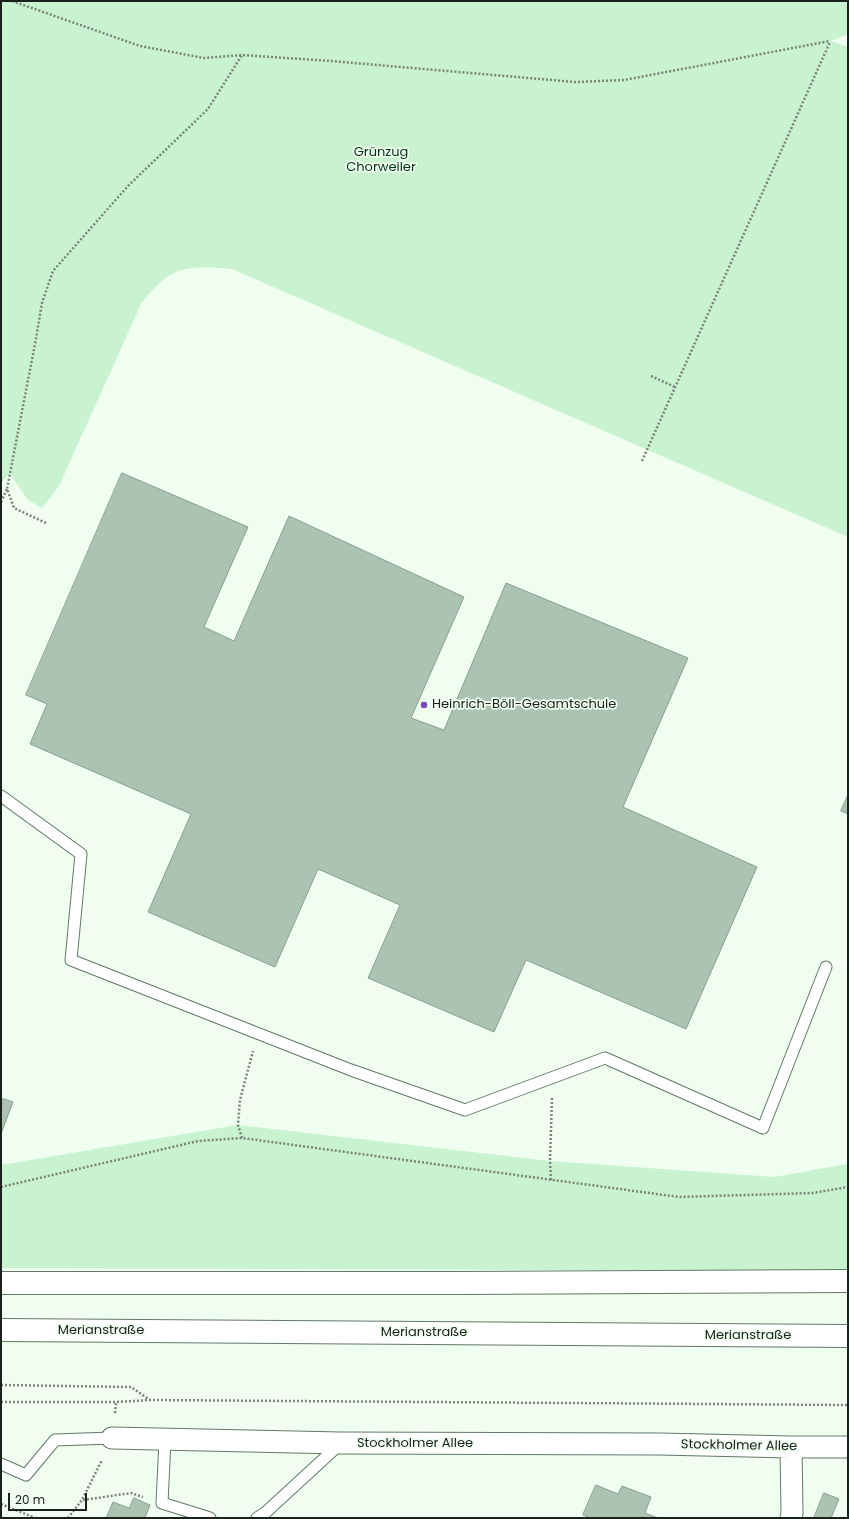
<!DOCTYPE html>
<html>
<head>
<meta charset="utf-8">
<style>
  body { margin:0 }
  #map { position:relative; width:849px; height:1519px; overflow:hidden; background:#effef1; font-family:Poppins,sans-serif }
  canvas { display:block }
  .frame { position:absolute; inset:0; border:2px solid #18211a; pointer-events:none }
  .scale { position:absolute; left:8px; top:1493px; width:79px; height:18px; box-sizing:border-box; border:2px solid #18211a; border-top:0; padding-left:5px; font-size:12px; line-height:14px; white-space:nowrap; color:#18211a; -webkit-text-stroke:3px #effef1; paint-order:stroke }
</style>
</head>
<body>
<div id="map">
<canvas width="849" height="1519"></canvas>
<div class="frame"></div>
<div class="scale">20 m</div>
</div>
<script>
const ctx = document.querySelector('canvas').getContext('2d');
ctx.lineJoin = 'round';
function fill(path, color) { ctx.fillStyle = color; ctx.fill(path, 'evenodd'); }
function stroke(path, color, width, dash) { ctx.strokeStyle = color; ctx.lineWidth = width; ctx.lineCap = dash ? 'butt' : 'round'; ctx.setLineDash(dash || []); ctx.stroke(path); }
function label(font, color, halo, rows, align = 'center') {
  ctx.font = font + ' Poppins,sans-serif'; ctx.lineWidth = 3.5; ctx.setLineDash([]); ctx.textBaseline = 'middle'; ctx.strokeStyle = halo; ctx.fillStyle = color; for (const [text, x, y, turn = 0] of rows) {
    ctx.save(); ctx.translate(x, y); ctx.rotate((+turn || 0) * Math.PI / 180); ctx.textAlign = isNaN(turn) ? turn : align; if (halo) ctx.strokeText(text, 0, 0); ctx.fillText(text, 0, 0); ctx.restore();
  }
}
fill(new Path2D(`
  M1,1H848V34L831,41L848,47V537L232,269C210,267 183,264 164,279C156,286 149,294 142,302L59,486L42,508L28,500L10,474L1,483Z
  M238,1125L550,1161L774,1177L848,1164V1271L1,1268V1165Z`), '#c8f2d0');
const building = new Path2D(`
  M122,473L248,527L204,627L234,641L289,516L464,597L411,718L444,730L506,583L688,658L623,807L757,867L686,1029L526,960L494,1032L368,978L400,905L318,869L275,967L148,912L191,814L30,744L47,704L26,695Z
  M848,795V814L841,811Z
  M1,1098L13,1102L1,1134Z
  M596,1485L618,1494L622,1486L651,1497L645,1513L658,1518H587L588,1517L583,1515Z
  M824,1493L839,1499L831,1518H814Z
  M134,1498L150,1505L145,1518H106L113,1502L129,1508Z`);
fill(building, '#abc3b0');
stroke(building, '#89a08d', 1);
const service = new Path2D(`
  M1,796L81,854L71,960L351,1070L465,1110L605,1058L763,1128L826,967
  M165,1440L162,1503L210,1518
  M1,1464L26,1475L55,1440L112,1438
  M257,1518L265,1513L340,1444`);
const minor = new Path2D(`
  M112,1438L340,1443L660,1444L791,1447H848
  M791,1447L792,1513L791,1518`);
const primary = new Path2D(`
  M1,1283H462L848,1281
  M1,1330L848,1336`);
stroke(service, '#627967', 13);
stroke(minor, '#627967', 23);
stroke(primary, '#627967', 24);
stroke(new Path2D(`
  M12,1L140,46L204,58L242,55L331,61L575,82L624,80L830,41
  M651,376L675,387
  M642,461L830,42
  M1,502L7,489
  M46,523L14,508L7,489L35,344L42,303L53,271L128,186L208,109L242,55
  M242,1138L238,1125L240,1100L253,1051
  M551,1180L550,1161L552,1098
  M1,1187L198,1141L242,1138L679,1197L813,1193L848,1187
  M1,1385L131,1387L150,1400
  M1,1402H116L151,1400L848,1405
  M115,1413L116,1402
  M83,1500L131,1493L143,1497
  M1,1504L35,1518
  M68,1518L82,1500L102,1460`), '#79847b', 2.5, [2, 2]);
stroke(service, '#fff', 11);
stroke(minor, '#fff', 21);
stroke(primary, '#fff', 22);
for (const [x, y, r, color] of [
  [424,705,4,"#7d49c1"]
]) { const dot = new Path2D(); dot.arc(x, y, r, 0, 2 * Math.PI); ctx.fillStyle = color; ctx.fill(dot); stroke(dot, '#effef1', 1.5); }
label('13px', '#003313', '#effef1', [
  ["Grünzug",381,153],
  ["Chorweiler",381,168]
]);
label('13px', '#18211a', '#effef1', [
  ["Heinrich-Böll-Gesamtschule",432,705]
], 'left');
label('13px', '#18211a', '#effef1', [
  ["Merianstraße",101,1331],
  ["Merianstraße",424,1333],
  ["Merianstraße",748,1336],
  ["Stockholmer Allee",415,1444],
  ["Stockholmer Allee",739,1446,1]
]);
</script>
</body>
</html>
